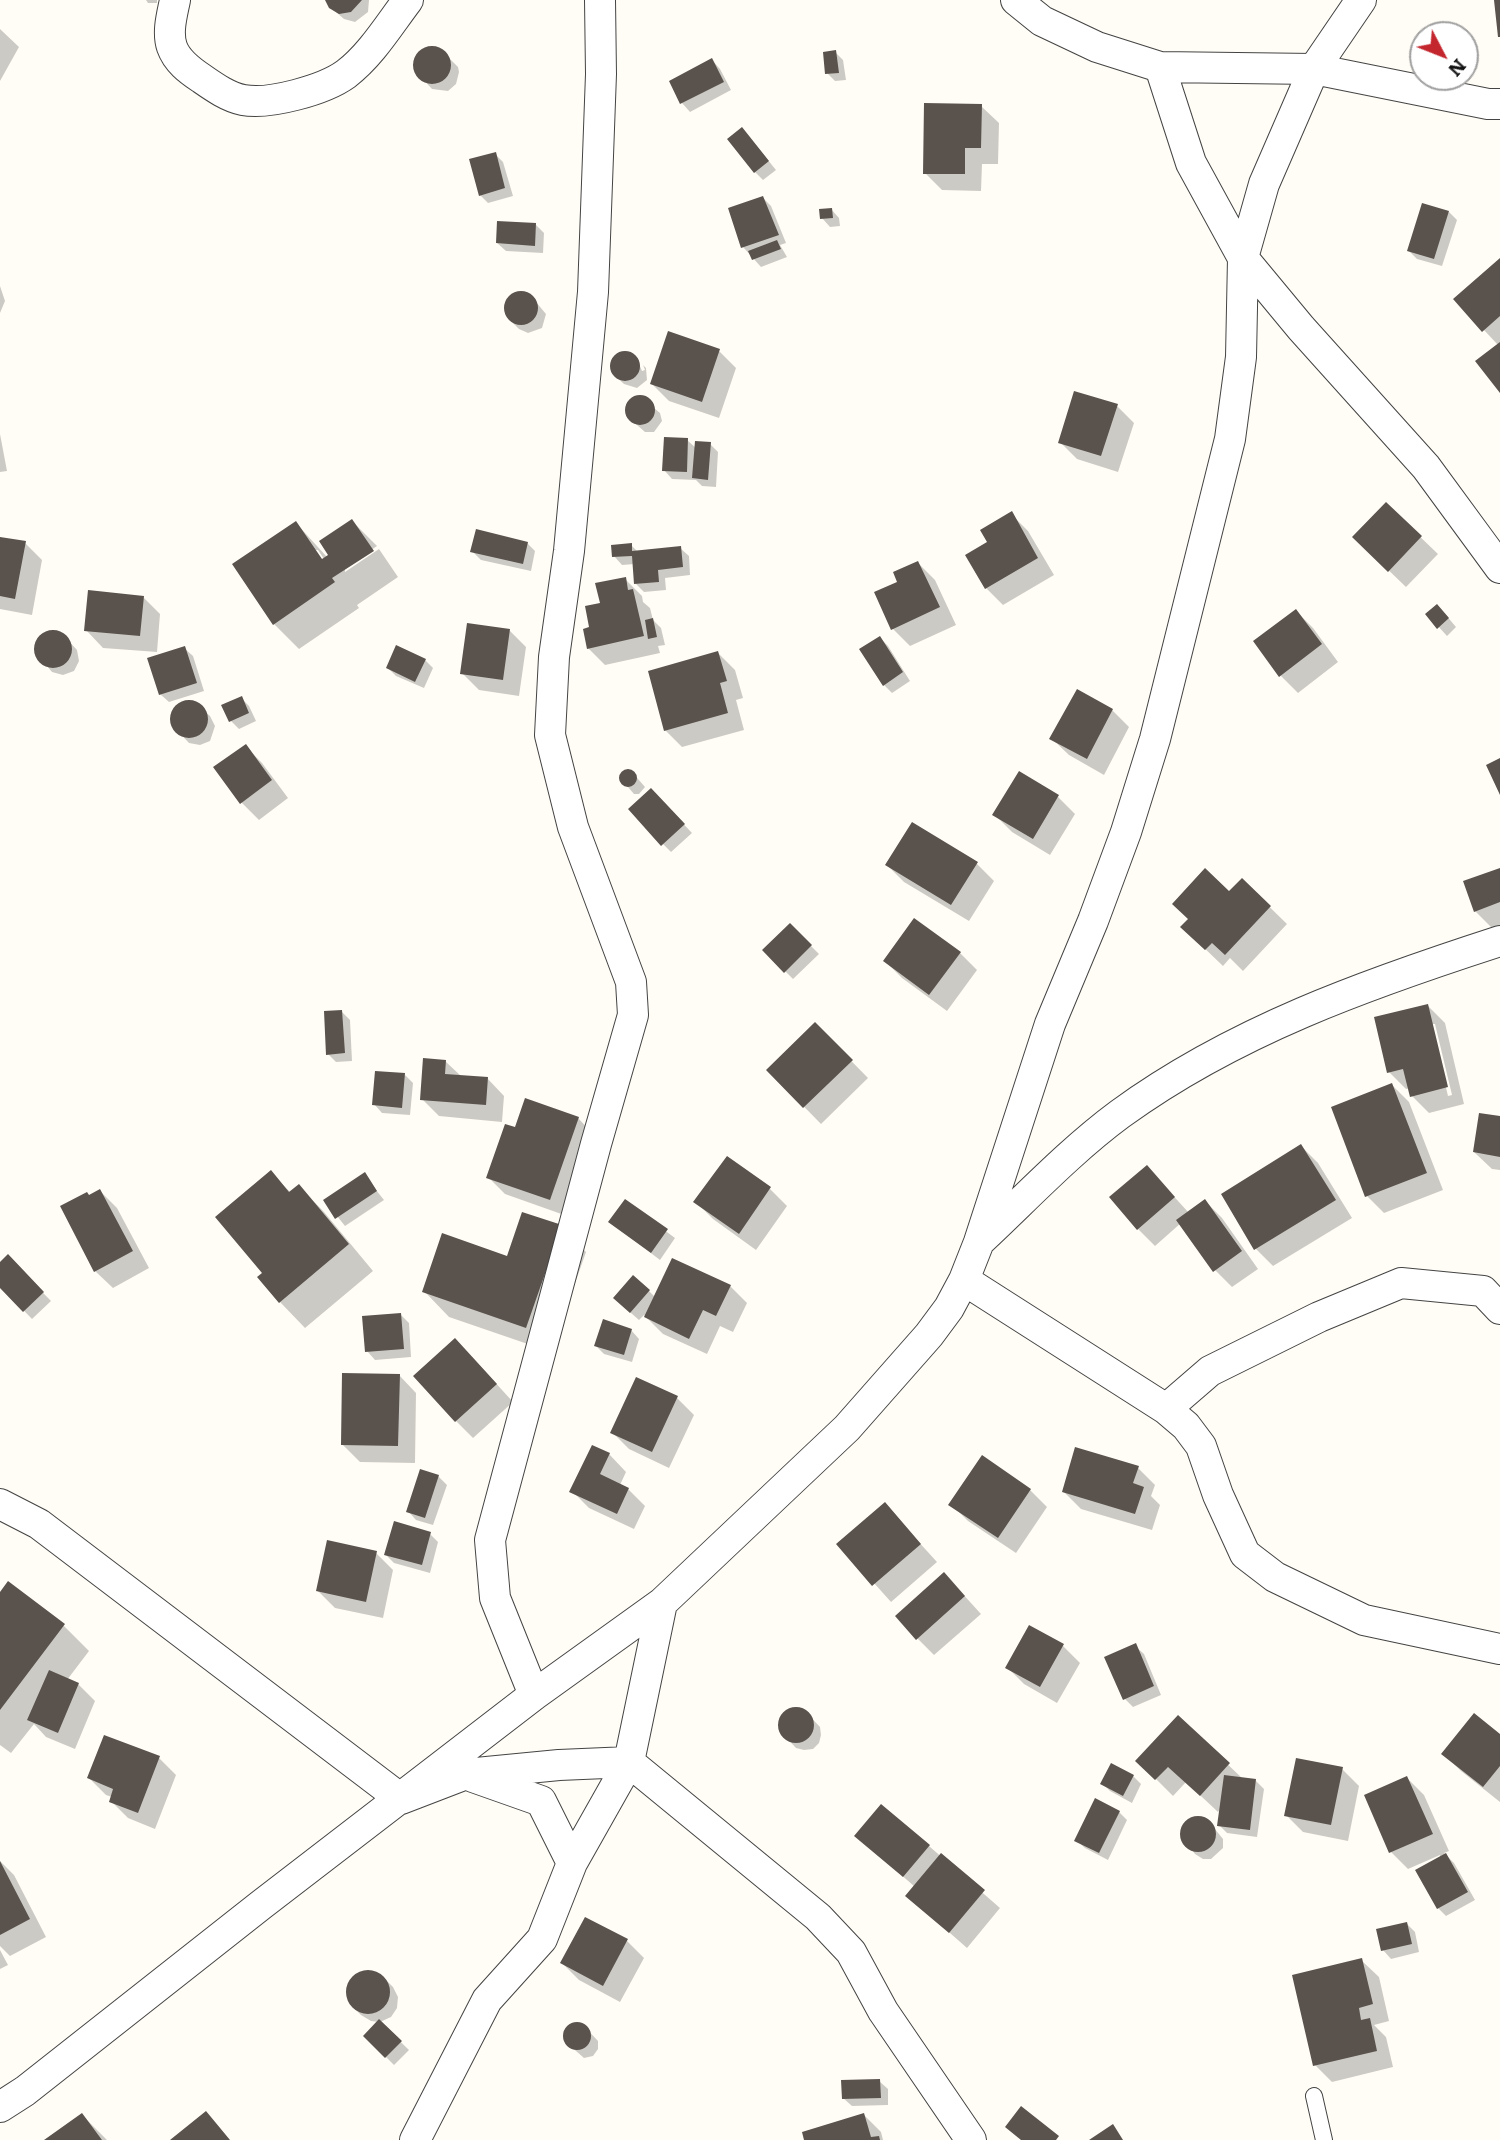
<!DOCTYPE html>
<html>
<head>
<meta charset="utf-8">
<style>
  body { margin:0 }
  #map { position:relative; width:1500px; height:2140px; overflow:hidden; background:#fffdf5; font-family:Literata,serif }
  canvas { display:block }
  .north { position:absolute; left:1409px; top:21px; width:70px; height:70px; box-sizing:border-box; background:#fff; border:2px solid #a0a0a0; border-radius:50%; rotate:132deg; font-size:19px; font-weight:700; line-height:28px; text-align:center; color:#111 }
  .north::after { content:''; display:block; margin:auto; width:24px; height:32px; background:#c4262e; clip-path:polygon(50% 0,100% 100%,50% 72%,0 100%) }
</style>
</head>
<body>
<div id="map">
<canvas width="1500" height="2140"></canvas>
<div class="north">N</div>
</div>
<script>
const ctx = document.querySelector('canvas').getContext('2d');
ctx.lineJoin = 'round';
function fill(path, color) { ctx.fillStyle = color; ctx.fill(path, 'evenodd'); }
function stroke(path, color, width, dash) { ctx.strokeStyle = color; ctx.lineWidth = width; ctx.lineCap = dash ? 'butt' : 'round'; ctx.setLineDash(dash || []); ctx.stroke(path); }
fill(new Path2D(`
  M146,0H157V3H148Z
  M327,0H369L368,12L355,22L344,19L330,7Z
  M0,29L19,47L0,81Z
  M428,48L440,49L458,67L459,72L456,84L448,91L432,89L416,72L415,66L417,55Z
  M835,52L843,60L846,80L835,81L827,73Z
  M712,60L720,69L731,90L690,112L682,103L671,82Z
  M981,106L999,123L998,164H982L981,191L942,190L925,173Z
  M750,138L776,170L763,180L755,172Z
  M495,154L503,162L513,196L488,203L480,195Z
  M763,198L771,206L786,243L780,245L787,257L761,267L743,247Z
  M831,209L839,218L840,226L830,227L822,218Z
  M1449,212L1457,220L1442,266L1417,259L1409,251Z
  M536,225L544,233L543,253L506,251L497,243Z
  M1500,260V390L1498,345L1456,300Z
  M0,286L5,301L0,313Z
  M520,293L531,296L546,314L542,328L528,333L519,329L510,320L506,306L511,297Z
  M719,351L736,368L719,418L669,401L652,384Z
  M621,353H630L637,359L642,371L645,370L643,365L646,368L647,380L637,388L624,384L615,376L612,367L614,359Z
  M641,397L660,413L662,421L654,432H645L629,418L626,410L630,402Z
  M1117,406L1134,423L1118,472L1077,459L1060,442Z
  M0,434L7,471L0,472Z
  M687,440L696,448L710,444L718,452L716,487L702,486L696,480L672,479L664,470Z
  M1386,504L1438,554L1406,587L1354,537Z
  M1011,514L1028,531L1054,575L1003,605L986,588L989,543Z
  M352,521L377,546L345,568V572L379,549L398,577L357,605L359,608L299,649L274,624L296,523L327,557ZM314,550H318L328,565L325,567Z
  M0,539L25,543L42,560L32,615L0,609Z
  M527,543L535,551L531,571L481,560L472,551Z
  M631,545L638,552L680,548L689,556L690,575L665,578L666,590L644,592L636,584L635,564L622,565L614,556Z
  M918,563L935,580L956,625L910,646L893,629L900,582Z
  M625,579L642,596L643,602L650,608L653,620L661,628L665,645L658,646L660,653L605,665L588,648L591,628L602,604Z
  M143,597L160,614L157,652L103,648L86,630Z
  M1296,611L1313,628L1338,662L1298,693L1281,676Z
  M1427,614H1445L1456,627L1447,636Z
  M509,630L526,647L519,696L479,690L462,673Z
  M49,633L65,637L77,650L79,661L74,671L63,675L52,672L37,654L40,639Z
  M880,638L888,646L910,681L892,693L884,685Z
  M184,648L193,656L204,691L169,702L160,694Z
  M718,653L735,670L743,698L736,700L744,730L682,747L665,730Z
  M425,660L433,668L424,688L396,676L388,668Z
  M1077,692L1112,710L1129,727L1104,775L1069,755L1051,738Z
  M241,698L249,706L256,721L239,729L231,721Z
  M184,703L196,704L210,716L215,726L210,741L200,745L189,743L173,726L172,720L176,709Z
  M245,746L262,763L288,798L259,820L242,803Z
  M628,771L632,772L645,787L639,794H634L621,779L622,775Z
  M1058,797L1075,814L1050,855L1012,832L995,815Z
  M659,798L692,833L671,852L663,844Z
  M977,864L994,881L969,921L904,882L887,865Z
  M1500,870V925L1492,928L1475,911Z
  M1242,880L1287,924L1243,971L1230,958L1223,966L1200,944L1229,893Z
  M790,925L819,954L793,979L764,950Z
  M960,953L977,970L947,1011L902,978L885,961Z
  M1428,1006L1445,1023L1464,1104L1429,1113L1412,1096L1410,1088L1406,1089L1389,1072ZM1431,1024H1435L1452,1095L1448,1096Z
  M342,1012L350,1020L352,1061L336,1062L328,1054Z
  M815,1024L868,1078L821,1124L768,1070Z
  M445,1061L461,1076L487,1078L504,1096L502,1122L439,1116L422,1099Z
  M405,1075L413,1083L410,1115L382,1113L374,1104Z
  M1392,1085L1409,1102L1443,1190L1384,1213L1367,1196Z
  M578,1118L595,1136L567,1216L505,1194L488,1177Z
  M1500,1118V1170L1492,1169L1474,1152Z
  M1301,1146L1318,1163L1352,1218L1273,1266L1256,1249L1223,1195Z
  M1147,1167L1189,1213L1205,1201L1222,1218L1258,1269L1232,1287L1215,1270L1181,1223L1155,1246L1138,1229Z
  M271,1173L291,1193L299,1186L324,1212L373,1271L305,1328L280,1302L264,1273Z
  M364,1175L384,1200L345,1226L325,1201Z
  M770,1189L787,1206L756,1250L713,1219L696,1202Z
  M100,1191L117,1208L149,1268L113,1288L95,1271L90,1197Z
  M625,1201L675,1238L660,1260L610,1222Z
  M561,1227L586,1252L551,1352L449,1317L424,1291L508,1258Z
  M8,1257L51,1301L32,1319L0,1286V1264Z
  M730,1286L747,1303L733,1332L720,1326L707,1354L663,1334L644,1315L639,1320L623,1306L649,1291L655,1297Z
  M400,1314L409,1323L411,1357L375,1360L367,1351Z
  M631,1330L639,1339L632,1362L604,1354L596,1346Z
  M472,1357L513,1402L473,1438L456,1421Z
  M399,1375L416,1393L415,1463L360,1462L342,1444Z
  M677,1398L694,1415L669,1468L629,1449L612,1432Z
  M609,1454L626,1472L620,1485L628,1489L645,1506L634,1529L589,1508L572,1491Z
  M1138,1468L1155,1485L1151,1496L1160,1505L1152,1530L1081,1509L1064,1492Z
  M438,1476L447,1485L433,1525L416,1520L408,1511Z
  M1030,1490L1047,1507L1016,1553L968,1521L951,1504Z
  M885,1505L937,1562L891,1602L839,1544Z
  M430,1534L438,1542L430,1573L394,1563L386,1555Z
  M376,1553L393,1570L383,1618L335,1608L318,1591Z
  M9,1584L64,1626L89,1651L67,1680L78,1684L95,1701L75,1749L46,1737L34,1724L11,1753L0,1745V1595Z
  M961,1592L981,1614L934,1655L917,1638Z
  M1063,1646L1080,1663L1057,1703L1024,1684L1007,1667Z
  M1135,1646L1144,1654L1161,1695L1133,1707L1125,1699Z
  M797,1709L805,1711L820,1727L821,1735L819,1743L813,1749L804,1750L796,1748L781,1732L779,1724L782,1716L789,1710Z
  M1178,1717L1243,1779L1255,1780L1264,1789L1257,1837L1227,1833L1219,1825L1221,1808L1218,1812L1186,1782L1173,1796L1155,1778Z
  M1500,1736V1802L1461,1771L1444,1754Z
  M159,1758L176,1775L155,1829L128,1818L111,1801L112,1797L106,1795L89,1778Z
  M1342,1769L1359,1786L1348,1841L1303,1832L1286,1815Z
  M1133,1776L1141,1784L1132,1803L1110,1791L1102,1783Z
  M1407,1778L1424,1795L1449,1851L1444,1853L1454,1863L1475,1900L1446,1916L1438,1908L1440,1855L1408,1869L1391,1852Z
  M1119,1812L1127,1820L1108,1860L1085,1848L1076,1840Z
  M1194,1818H1202L1210,1823L1223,1839V1848L1211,1859H1203L1195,1854L1182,1837V1829L1186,1822Z
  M857,1836L929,1846L1000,1908L967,1948L908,1896L915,1887Z
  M0,1861L14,1875L46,1937L10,1956L0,1946Z
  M1407,1924L1415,1932L1419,1952L1391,1959L1383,1950Z
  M627,1941L644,1958L620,2002L579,1980L562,1963Z
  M0,1950L8,1965L0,1969Z
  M1361,1960L1379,1977L1389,2021L1374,2025L1386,2037L1393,2067L1332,2082L1315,2065Z
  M364,1971L375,1972L384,1978L393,1987L398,1997L397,2008L391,2017L380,2022L409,2050L394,2065L365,2036L379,2022L371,2021L361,2015L352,2006L347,1997L348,1986L354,1976Z
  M574,2024L583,2025L598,2041V2049L593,2056L584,2058L568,2044L565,2036L568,2028Z
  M879,2081L888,2089V2105L852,2106L843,2098Z
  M82,2115L107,2140H47Z
  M864,2115L881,2132L883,2140H806Z`), '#0003');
fill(new Path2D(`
  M325,0H362L351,12L339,14L329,8Z
  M1494,0H1500V37H1498Z
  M413 65a19 19 0 1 1 38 0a19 19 0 1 1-38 0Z
  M836,50L839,73L825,74L823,52Z
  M712,58L724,82L680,104L669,81Z
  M924,103L982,104L981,148H965V174H923Z
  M742,127L769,161L754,173L727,139Z
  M496,152L505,188L479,196L469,159Z
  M763,196L779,235L741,248L728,208Z
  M1422,203L1449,211L1434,259L1407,251Z
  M832,208L833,218L820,219L819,209Z
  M497,221L536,223L535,246L496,243Z
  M777,240L781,249L752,260L748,251Z
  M1500,258V316L1482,332L1453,299Z
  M504 308a17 17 0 1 1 34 0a17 17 0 1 1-34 0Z
  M668,331L720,349L702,402L650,384Z
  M1500,342V393L1475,361Z
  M610 366a15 15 0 1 1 30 0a15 15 0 1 1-30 0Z
  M1074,391L1118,404L1101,456L1058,443Z
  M625 410a15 15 0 1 1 30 0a15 15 0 1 1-30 0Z
  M664,437L688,438L687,472L662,471Z
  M695,441L711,442L708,480L692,478Z
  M1386,502L1422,536L1388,572L1352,537Z
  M1012,511L1038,558L985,589L965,555L987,542L980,530Z
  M352,519L374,551L332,578L335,582L273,625L232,564L296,521L322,559L328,555L319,541Z
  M476,529L528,542L523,564L470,552Z
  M0,537L26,541L15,599L0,596Z
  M632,543V551L681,546L683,567L658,570L659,582L634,584L632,556L612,557L611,545Z
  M918,561L940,607L891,630L874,592L897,582L893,572Z
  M626,577L628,590L633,589L644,636L587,649L583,629L589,627L585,606L600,603L595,583Z
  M88,590L144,596L140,636L84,631Z
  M1437,604L1449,618L1437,629L1425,614Z
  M1296,609L1322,644L1279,677L1253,641Z
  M653,618L657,637L648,639L645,620Z
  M467,623L510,629L503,680L460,674Z
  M34 649a19 19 0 1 1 38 0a19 19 0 1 1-38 0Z
  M880,636L903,672L883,686L859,649Z
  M396,645L426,659L415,682L386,668Z
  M185,646L197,683L159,695L147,658Z
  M718,651L727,681L720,683L728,713L664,731L648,671Z
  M1077,689L1113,709L1087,759L1049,739Z
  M242,696L249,713L229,722L221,705Z
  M170 719a19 19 0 1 1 38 0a19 19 0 1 1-38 0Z
  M246,744L272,780L240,804L213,767Z
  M1500,758V795L1486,765Z
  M619 778a9 9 0 1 1 18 0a9 9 0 1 1-18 0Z
  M1019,771L1059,795L1033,839L992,815Z
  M651,788L685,824L661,846L628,809Z
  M912,822L978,862L951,905L885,865Z
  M1205,868L1229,891L1242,878L1271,906L1225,955L1212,943L1205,950L1180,927L1188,919L1172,904Z
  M1500,868V902L1474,912L1463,881Z
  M914,918L961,952L929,995L883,961Z
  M790,923L812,945L784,973L762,950Z
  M1428,1004L1448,1087L1410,1097L1403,1069L1387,1073L1374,1017Z
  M342,1010L345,1053L326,1055L324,1011Z
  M815,1022L853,1060L803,1108L766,1070Z
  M423,1058L446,1060L445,1074L488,1077L486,1105L420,1100Z
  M375,1071L405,1073L402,1108L372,1105Z
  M1392,1083L1427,1173L1365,1197L1331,1107Z
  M525,1098L579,1117L550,1200L486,1178L505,1124L515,1127Z
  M1479,1113L1500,1116V1157L1473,1152Z
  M1301,1144L1336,1200L1254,1250L1221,1194Z
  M727,1156L771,1187L739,1234L693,1202Z
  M1147,1165L1175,1197L1137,1230L1109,1197Z
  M271,1170L289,1192L299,1184L349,1244L279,1303L257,1277L262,1273L215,1217Z
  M365,1172L377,1191L335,1219L323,1200Z
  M100,1189L133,1251L94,1272L60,1206L87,1192L89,1195Z
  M625,1199L668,1229L651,1253L608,1222Z
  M1205,1199L1242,1251L1213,1272L1176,1220Z
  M522,1212L562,1225L526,1328L422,1292L442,1233L507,1256Z
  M8,1254L44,1292L23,1312L0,1288V1262Z
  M672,1258L731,1285L716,1316L703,1310L689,1339L644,1317Z
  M633,1275L650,1290L630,1313L613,1298Z
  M401,1313L404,1349L365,1352L362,1316Z
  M603,1319L632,1329L624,1355L594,1346Z
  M455,1338L497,1384L455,1422L413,1376Z
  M342,1373L400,1374L398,1446L341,1445Z
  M636,1377L678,1396L652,1452L610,1433Z
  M592,1445L610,1453L600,1474L629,1488L617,1514L569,1492Z
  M1075,1447L1139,1466L1133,1483L1144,1487L1135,1514L1062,1492Z
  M982,1455L1031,1489L998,1538L948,1505Z
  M420,1469L439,1475L425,1518L406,1512Z
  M885,1502L921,1544L872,1586L836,1544Z
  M394,1521L431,1532L422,1565L384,1555Z
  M327,1540L377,1551L366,1602L316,1591Z
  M944,1572L965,1596L916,1640L895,1616Z
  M8,1581L65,1624L0,1710V1592Z
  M1029,1625L1064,1644L1040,1687L1005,1668Z
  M1136,1643L1154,1686L1123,1700L1104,1657Z
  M49,1670L79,1683L58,1733L27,1720Z
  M778 1725a18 18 0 1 1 36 0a18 18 0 1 1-36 0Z
  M1474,1713L1500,1734V1766L1483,1787L1441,1754Z
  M1178,1715L1230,1763L1200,1796L1168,1767L1155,1780L1135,1761Z
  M104,1735L160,1756L138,1813L109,1802L113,1789L87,1778Z
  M1296,1758L1343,1767L1331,1825L1284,1816Z
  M1111,1763L1134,1775L1123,1796L1100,1784Z
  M1224,1775L1256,1779L1250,1830L1217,1826Z
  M1407,1776L1433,1834L1389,1853L1364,1795Z
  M1095,1798L1120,1811L1099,1853L1074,1841Z
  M881,1804L930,1845L903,1877L854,1836Z
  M1180 1834a18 18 0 1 1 36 0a18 18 0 1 1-36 0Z
  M941,1853L985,1890L949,1933L905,1896Z
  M1446,1853L1468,1892L1437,1909L1415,1870Z
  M0,1861L30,1919L0,1935Z
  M585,1917L628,1939L603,1986L560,1963Z
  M1407,1922L1412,1944L1381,1951L1376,1929Z
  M1362,1958L1373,2004L1359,2008L1361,2020L1370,2018L1377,2051L1313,2066L1292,1975Z
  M346 1992a22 22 0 1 1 44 0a22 22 0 1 1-44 0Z
  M379,2019L402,2041L385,2058L363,2036Z
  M563 2036a14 14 0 1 1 28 0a14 14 0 1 1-28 0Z
  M880,2079L881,2098L842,2099L841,2080Z
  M1021,2106L1059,2136L1056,2140H1021L1005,2127Z
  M206,2111L230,2140H170Z
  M82,2113L102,2140H44Z
  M864,2113L871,2137L879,2136L880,2140H804L802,2132Z
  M1113,2124L1123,2140H1089Z`), '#5a524d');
const service = new Path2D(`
  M1314,2096L1324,2140`);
const minor = new Path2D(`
  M175,0C172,15 167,32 172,47C177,61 189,70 201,78C214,87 228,97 243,100C269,105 324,90 346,74C371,55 389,25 408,0
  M1016,0L1042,21L1097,47L1160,67L1314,69L1488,104H1500
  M1160,67L1191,163L1243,258L1301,328L1426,467L1500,568
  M982,1239C1027,1197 1070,1151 1120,1114C1234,1031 1367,984 1500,941
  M964,1280L1166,1409L1186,1426L1201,1446L1218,1495L1245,1554L1275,1577L1364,1620L1500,1649
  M1166,1409L1210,1371L1319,1317L1401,1283L1483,1291L1500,1309
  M0,1504L39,1524L401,1799L466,1774L559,1765L629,1762L818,1917L851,1952L883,2011L971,2140
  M534,1695L495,1598L490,1540L596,1144L633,1015L631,982L573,827L550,735L554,657L569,551L593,292L601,74L600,0
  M473,1777L541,1801L572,1863
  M0,2107L25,2091L261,1905L534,1695L662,1603L847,1428L929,1335L949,1308L964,1280L979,1242L1050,1024L1093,921L1126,832L1155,739L1230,439L1241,357L1243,258L1264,184L1314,69L1361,0
  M415,2140L487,2000L542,1939L572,1863L629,1762L662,1603`);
stroke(service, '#444', 18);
stroke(minor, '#444', 32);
stroke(service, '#fff', 16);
stroke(minor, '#fff', 30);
</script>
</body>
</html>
